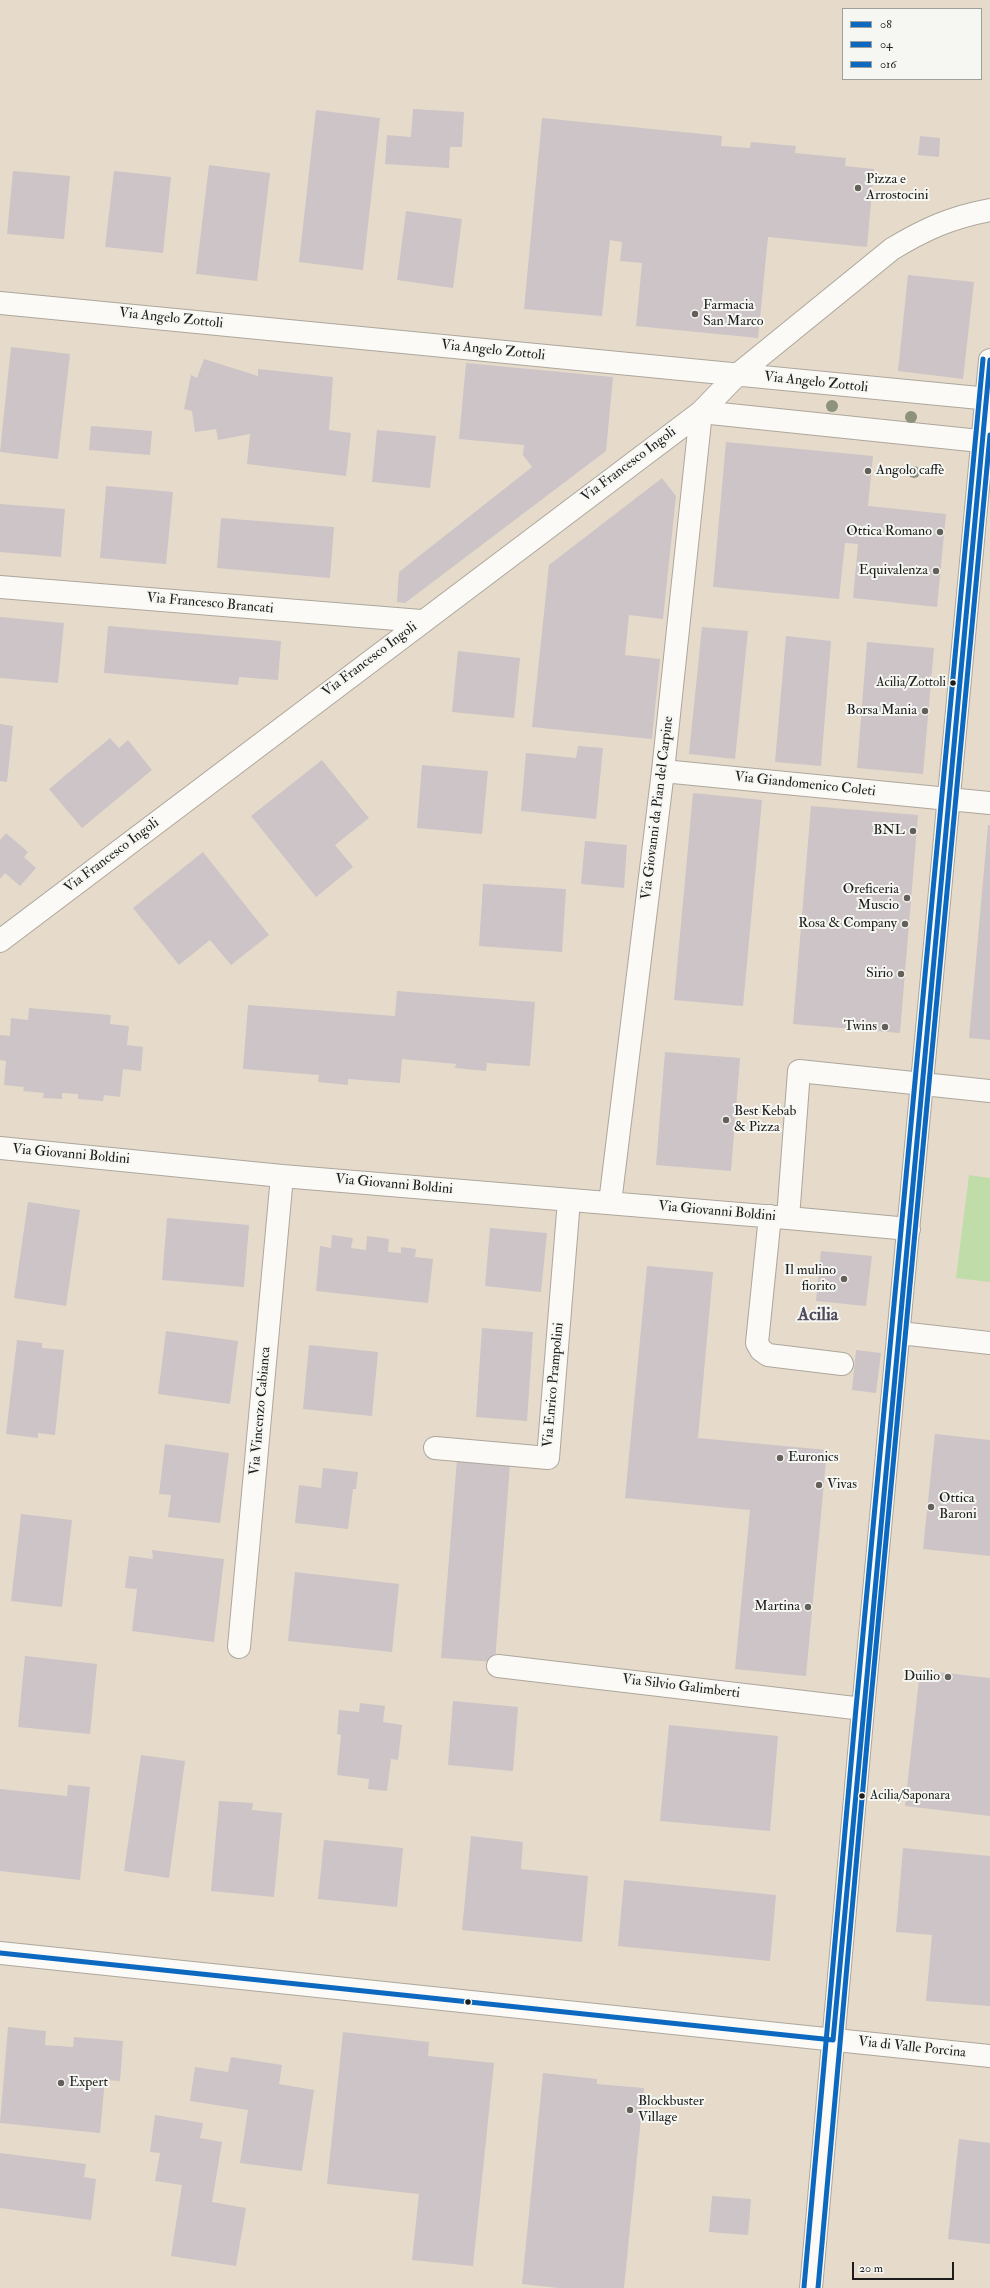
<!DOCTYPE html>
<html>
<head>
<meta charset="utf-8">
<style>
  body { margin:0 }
  #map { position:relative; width:990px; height:2288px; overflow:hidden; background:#e6dbca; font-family:"IM FELL Double Pica",serif }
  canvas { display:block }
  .legend { position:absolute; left:842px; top:8px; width:140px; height:72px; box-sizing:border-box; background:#f6f6f2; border:1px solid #9f9f9c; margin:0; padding:5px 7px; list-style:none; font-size:12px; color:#1c1c1c }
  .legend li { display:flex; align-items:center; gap:8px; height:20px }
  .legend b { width:20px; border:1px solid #9f9f9c }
  .scale { position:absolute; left:852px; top:2262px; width:102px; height:18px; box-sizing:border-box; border:2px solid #1c1c1c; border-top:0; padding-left:5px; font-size:12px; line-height:14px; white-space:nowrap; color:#1c1c1c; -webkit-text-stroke:3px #f6f6f2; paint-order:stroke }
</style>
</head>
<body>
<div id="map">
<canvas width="990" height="2288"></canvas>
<ul class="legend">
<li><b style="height:5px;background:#0c69bf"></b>08</li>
<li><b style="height:5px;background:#0c69bf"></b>04</li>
<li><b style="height:5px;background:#0c69bf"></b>016</li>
</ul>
<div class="scale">20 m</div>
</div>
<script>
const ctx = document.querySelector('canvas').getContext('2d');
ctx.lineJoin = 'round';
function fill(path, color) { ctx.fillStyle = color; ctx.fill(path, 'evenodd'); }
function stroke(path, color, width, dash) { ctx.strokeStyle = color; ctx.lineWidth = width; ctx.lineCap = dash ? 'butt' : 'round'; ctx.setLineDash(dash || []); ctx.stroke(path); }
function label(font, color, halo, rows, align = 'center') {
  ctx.font = font + ' "IM FELL Double Pica",serif'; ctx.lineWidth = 4; ctx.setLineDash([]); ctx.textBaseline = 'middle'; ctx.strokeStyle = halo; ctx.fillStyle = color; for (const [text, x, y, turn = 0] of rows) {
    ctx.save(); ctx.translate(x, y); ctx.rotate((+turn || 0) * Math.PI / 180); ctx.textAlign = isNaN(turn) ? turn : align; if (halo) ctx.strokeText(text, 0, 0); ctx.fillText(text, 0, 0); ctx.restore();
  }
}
fill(new Path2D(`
  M969,1175L990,1178V1282L956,1278Z`), '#c0dca9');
fill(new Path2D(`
  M413,109L464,112L462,147H450L449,168L385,164L387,135L411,137Z
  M316,110L380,118L363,270L299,262Z
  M542,118L722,136L721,146L750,148L751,142L796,146L795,153L846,158L845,166L874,169L867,247L768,237L758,338L636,326L642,263L620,261L622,242L610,240L602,316L524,309Z
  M920,136L940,138L939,157L918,155Z
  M209,165L270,173L257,281L196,274Z
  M13,171L70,176L64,239L7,234Z
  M114,171L171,177L163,253L105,247Z
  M406,211L462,219L453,288L397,280Z
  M908,275L974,282L963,379L898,371Z
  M11,347L70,354L58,459L0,452Z
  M204,359L258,376V369L333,377L329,430L351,433L346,476L247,464L250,434L218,440L216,429L195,432L192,411L184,409L191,375L197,378Z
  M466,363L613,377L606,451L405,603L397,602L399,572L532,467L523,455L524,445L459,439Z
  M91,426L152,431L150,455L89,450Z
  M377,430L436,436L430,488L372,482Z
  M726,442L873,456L868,506L946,514L937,607L853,598L858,544L845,543L839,599L713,587Z
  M662,478L676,496L663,619L629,615L625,655L660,659L652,739L532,727L549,565Z
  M106,486L173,492L166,564L100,558Z
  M0,504L65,509L61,557L0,552Z
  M221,518L334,527L330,578L217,568Z
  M0,617L64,623L58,683L0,678Z
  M108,626L281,641L278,680L239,677L238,685L104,673Z
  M702,627L748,631L735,759L689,754Z
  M786,636L831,641L821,766L775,762Z
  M867,642L934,648L923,774L857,768Z
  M458,651L520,658L514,718L452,712Z
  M0,724L13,726L7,782L0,781Z
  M110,738L119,748L128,740L152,770L82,828L49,789Z
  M578,746L603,748L596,819L521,811L526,753L576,758Z
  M322,760L369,818L335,845L353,867L316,897L251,816Z
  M422,765L488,771L482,834L417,828Z
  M693,793L762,800L743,1006L674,1000Z
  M811,806L918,815L900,1033L793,1024Z
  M988,825H990V1040L969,1038Z
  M6,833L28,852L24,857L36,868L20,886L5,873L0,879V840Z
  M585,841L627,845L624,888L581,884Z
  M203,852L269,935L231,965L210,940L179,965L133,908Z
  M483,884L566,889L562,952L479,946Z
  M397,991L535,1002L530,1066L487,1063L486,1071L455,1068L456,1064L402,1059L400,1083L348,1079V1085L318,1082L319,1075L243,1069L248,1005L395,1016Z
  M29,1008L111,1015L110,1024L129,1026L127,1045L143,1047L141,1071L123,1069L120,1097L104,1095L103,1101L78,1099V1094L62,1093V1099L43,1098L44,1093L23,1091L24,1087L4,1085L6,1061L0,1060V1035L10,1036L11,1018L28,1020Z
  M665,1052L740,1058L731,1171L656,1165Z
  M28,1202L80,1210L66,1306L14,1298Z
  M167,1218L249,1225L244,1287L162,1280Z
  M490,1228L547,1233L541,1292L485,1286Z
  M332,1235L353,1238L351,1248L366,1250L367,1236L389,1239L388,1252L401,1253V1247L416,1249L415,1257L433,1259L428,1303L316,1291L320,1246L331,1248Z
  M821,1251L872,1256L866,1306L816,1301Z
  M647,1266L713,1272L698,1438L827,1450L806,1676L735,1669L750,1510L625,1498Z
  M482,1328L533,1332L527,1421L476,1417Z
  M166,1331L238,1341L230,1404L158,1394Z
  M17,1340L42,1343V1348L64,1350L55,1435L38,1433V1438L6,1434Z
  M309,1345L378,1352L372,1416L303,1409Z
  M856,1350L881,1353L876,1393L852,1390Z
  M935,1434L990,1440V1556L923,1549Z
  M165,1444L229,1453L220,1523L168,1517L171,1495L159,1494Z
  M457,1459L510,1464L495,1662L441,1658Z
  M323,1468L358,1472L356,1489H353L348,1529L295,1523L299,1485L321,1488Z
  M21,1514L72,1520L62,1607L11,1601Z
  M152,1550L224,1559L214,1642L132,1631L137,1589L125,1588L129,1556L153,1559Z
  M295,1572L399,1584L392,1652L288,1641Z
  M25,1656L97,1664L90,1734L18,1727Z
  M920,1670L990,1678V1816L905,1806Z
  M453,1701L518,1707L513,1771L448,1765Z
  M360,1703L385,1706L383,1722L402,1725L398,1760L391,1759L387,1791L368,1789L369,1779L337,1775L341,1735L337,1734L339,1710L359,1712Z
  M669,1725L778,1736L770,1831L660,1821Z
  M141,1755L185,1761L169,1878L124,1871Z
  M68,1785L90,1787L80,1880L0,1871V1789L67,1796Z
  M219,1801L253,1803L252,1810L282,1813L274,1897L211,1891Z
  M471,1836L523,1842L521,1869L588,1876L582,1942L462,1930Z
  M324,1840L403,1848L397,1907L318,1899Z
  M903,1848L990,1856V2006L926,2001L932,1935L896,1932Z
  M624,1880L776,1895L770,1961L618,1946Z
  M8,2027L46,2031L45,2045L73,2047L74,2037L123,2041L120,2081L105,2080L100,2133L0,2123Z
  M343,2032L429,2042L428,2056L494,2063L473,2266L412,2260L419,2194L327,2184Z
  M231,2057L282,2065L279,2084L314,2090L302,2171L240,2163L248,2110L190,2101L195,2067L228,2072Z
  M543,2073L597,2079V2084L644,2088L624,2288H559L522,2284Z
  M155,2115L203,2123L200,2138L222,2142L212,2202L246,2208L236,2266L171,2256L182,2185L155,2181L160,2153L150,2152Z
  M959,2139L990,2143V2244L948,2239Z
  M0,2153L86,2164L84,2177L96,2179L91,2220L0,2208Z
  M712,2196L751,2199L748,2235L709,2232Z`), '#ccc4c7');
const minor = new Path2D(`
  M0,303L990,399
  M701,412L990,442
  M0,587L421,621
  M663,771L990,803
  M0,941L701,412L737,375L892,249C925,229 952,217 990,210
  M0,1148L282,1176L788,1218
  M610,1203L663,771L701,412
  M770,1216L757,1343L761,1350L768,1355L842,1364
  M909,1229L788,1218L799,1071L990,1091
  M900,1333L990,1343
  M435,1448L548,1458L569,1200
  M239,1647L282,1176
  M498,1666L863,1709
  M0,1953L990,2056
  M811,2288L863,1709L990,360`);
stroke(minor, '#ada69c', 24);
stroke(minor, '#fbfaf7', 22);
stroke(new Path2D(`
  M0,1953L833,2040
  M833,2040L990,360`), '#0c69bf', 5);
stroke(new Path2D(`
  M818,2288L870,1710L990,435`), '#0c69bf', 5);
stroke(new Path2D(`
  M804,2287L856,1708L983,359`), '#0c69bf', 5);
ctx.fillStyle = '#8d927d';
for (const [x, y] of [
  [832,406],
  [911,417],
  [914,472]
]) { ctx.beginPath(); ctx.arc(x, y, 6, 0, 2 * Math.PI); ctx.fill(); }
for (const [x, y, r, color] of [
  [858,188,4,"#635f59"],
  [695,314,4,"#635f59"],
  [868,471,4,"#635f59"],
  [940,532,4,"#635f59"],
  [936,571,4,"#635f59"],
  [953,683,3.5,"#1c1c1c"],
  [925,711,4,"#635f59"],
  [913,831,4,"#635f59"],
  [907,898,4,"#635f59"],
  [905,924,4,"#635f59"],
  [901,974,4,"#635f59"],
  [885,1027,4,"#635f59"],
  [726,1120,4,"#635f59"],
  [844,1279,4,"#635f59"],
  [780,1458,4,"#635f59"],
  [819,1485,4,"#635f59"],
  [931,1507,4,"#635f59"],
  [808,1607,4,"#635f59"],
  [948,1677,4,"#635f59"],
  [862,1796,3.5,"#1c1c1c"],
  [468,2002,3.5,"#1c1c1c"],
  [61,2083,4,"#635f59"],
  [630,2110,4,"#635f59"]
]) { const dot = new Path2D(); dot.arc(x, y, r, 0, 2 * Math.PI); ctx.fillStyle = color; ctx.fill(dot); stroke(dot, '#f6f6f2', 1.5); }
label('13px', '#1c1c1c', '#f6f6f2', [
  ["Acilia/Zottoli",946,683],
  ["Acilia/Saponara",870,1796,"left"]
], 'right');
label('14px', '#1c1c1c', '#f6f6f2', [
  ["Pizza e",866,180,"left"],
  ["Arrostocini",866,196,"left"],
  ["Farmacia",703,306,"left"],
  ["San Marco",703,322,"left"],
  ["Angolo caffè",876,471,"left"],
  ["Ottica Romano",932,532],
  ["Equivalenza",928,571],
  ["Borsa Mania",917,711],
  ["BNL",905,831],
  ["Oreficeria",899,890],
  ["Muscio",899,906],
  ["Rosa & Company",897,924],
  ["Sirio",893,974],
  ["Twins",877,1027],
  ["Best Kebab",734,1112,"left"],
  ["& Pizza",734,1128,"left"],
  ["Il mulino",836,1271],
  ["fiorito",836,1287],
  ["Euronics",788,1458,"left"],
  ["Vivas",827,1485,"left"],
  ["Ottica",939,1499,"left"],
  ["Baroni",939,1515,"left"],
  ["Martina",800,1607],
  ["Duilio",940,1677],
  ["Expert",69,2083,"left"],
  ["Blockbuster",638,2102,"left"],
  ["Village",638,2118,"left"]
], 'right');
label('14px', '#1c1c1c', '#f6f6f2', [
  ["Via Angelo Zottoli",171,319,6],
  ["Via Angelo Zottoli",493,351,6],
  ["Via Angelo Zottoli",816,383,6],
  ["Via Francesco Ingoli",629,465,-37],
  ["Via Francesco Brancati",210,604,5],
  ["Via Francesco Ingoli",370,660,-37],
  ["Via Giandomenico Coleti",805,785,6],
  ["Via Giovanni da Pian del Carpine",658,808,-83],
  ["Via Francesco Ingoli",112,856,-37],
  ["Via Giovanni Boldini",71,1155,5],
  ["Via Giovanni Boldini",394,1185,5],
  ["Via Giovanni Boldini",717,1212,5],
  ["Via Enrico Prampolini",554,1385,-85],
  ["Via Vincenzo Cabianca",261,1411,-85],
  ["Via Silvio Galimberti",681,1687,7],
  ["Via di Valle Porcina",912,2048,6]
]);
label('bold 18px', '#504a5d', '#f6f6f2', [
  ["Acilia",818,1316]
]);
</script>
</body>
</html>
